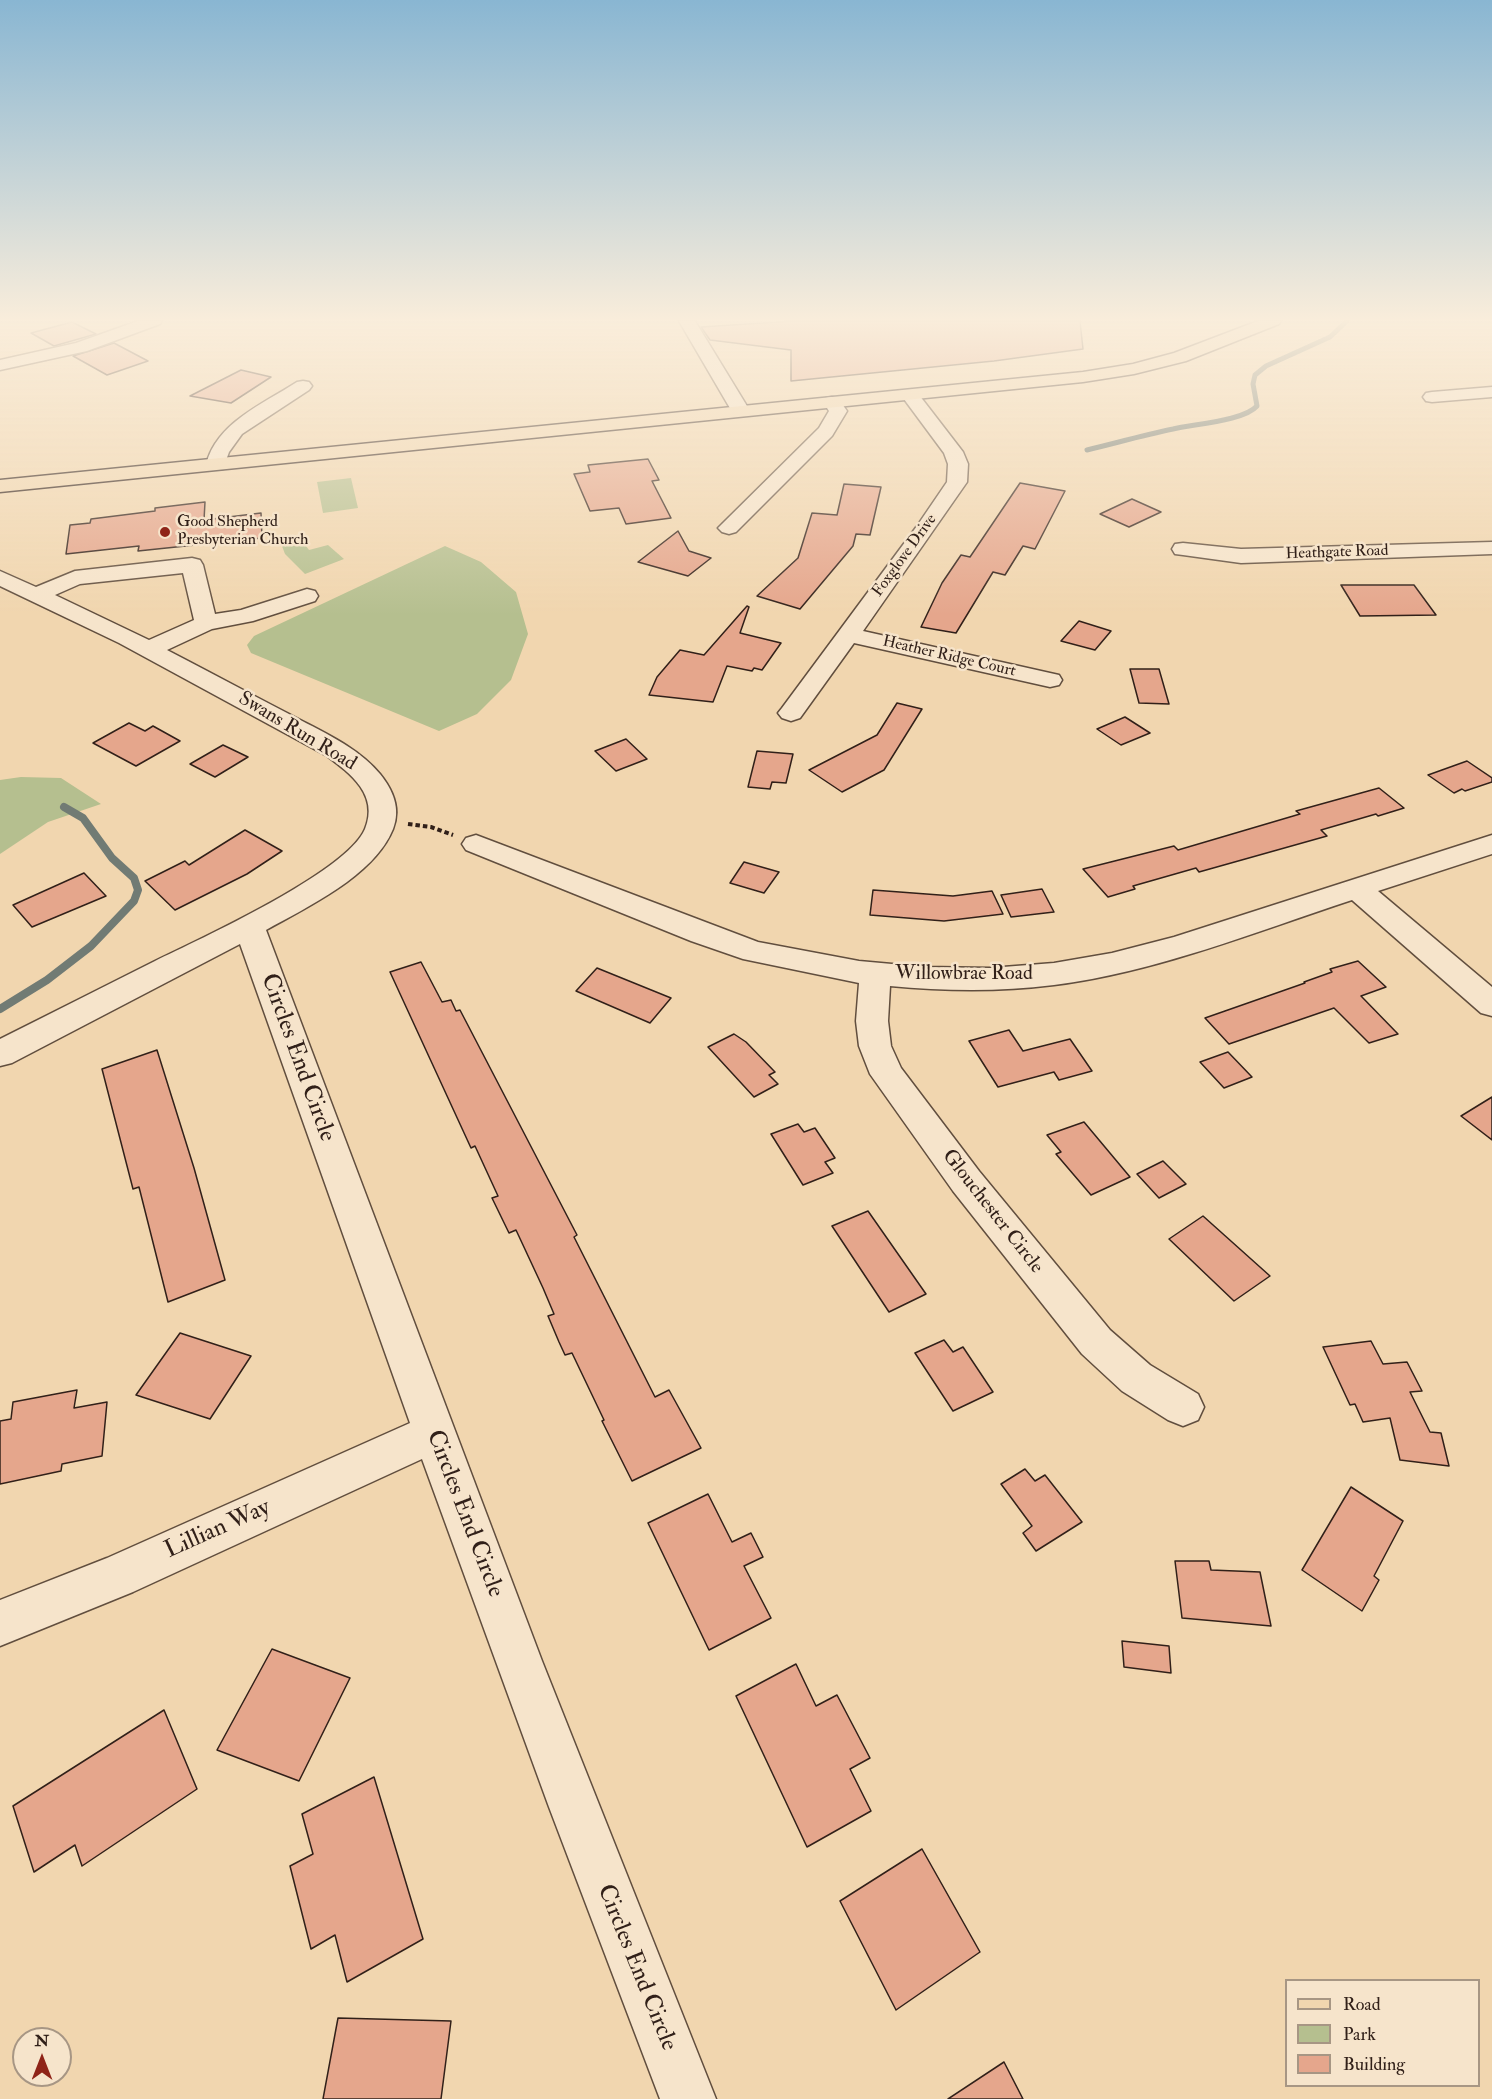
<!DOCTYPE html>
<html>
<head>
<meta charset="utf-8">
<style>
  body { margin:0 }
  #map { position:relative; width:1492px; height:2099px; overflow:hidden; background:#f1d6af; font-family:"IM FELL Double Pica",serif }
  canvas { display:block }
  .legend { position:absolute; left:1285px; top:1979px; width:195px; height:108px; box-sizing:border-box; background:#f6e4cb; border:2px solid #a79684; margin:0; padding:8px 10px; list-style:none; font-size:18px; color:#312019 }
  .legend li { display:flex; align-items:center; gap:12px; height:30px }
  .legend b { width:30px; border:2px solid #a79684 }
  .north { position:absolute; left:12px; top:2027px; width:60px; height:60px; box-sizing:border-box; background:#f6e4cb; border:2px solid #a79684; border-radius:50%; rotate:0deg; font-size:16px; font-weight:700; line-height:24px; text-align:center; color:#312019 }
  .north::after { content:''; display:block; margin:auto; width:21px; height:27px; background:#8f2418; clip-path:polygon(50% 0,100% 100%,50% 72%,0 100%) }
</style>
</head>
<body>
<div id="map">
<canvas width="1492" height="2099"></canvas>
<ul class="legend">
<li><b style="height:8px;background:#f1d6af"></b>Road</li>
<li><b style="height:16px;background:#b5bf8f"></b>Park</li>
<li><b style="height:16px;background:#e5a68c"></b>Building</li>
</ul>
<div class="north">N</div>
</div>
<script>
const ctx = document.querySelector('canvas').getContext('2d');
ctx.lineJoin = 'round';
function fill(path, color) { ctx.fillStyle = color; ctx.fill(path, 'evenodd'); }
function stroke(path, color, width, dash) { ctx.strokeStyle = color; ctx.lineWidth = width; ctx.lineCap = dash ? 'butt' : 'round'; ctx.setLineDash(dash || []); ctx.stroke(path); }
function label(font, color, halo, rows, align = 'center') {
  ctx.font = font + ' "IM FELL Double Pica",serif'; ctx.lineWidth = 5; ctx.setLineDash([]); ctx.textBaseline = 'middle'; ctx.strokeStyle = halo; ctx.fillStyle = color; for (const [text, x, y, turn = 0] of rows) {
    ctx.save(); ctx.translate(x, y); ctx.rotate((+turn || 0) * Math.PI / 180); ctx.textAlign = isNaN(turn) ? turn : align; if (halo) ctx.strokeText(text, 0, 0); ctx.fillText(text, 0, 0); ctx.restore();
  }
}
fill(new Path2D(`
  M351,478L358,508L323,513L317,482Z
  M300,538L309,550L328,545L344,559L305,574L285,554L280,541Z
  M445,546L481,562L516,592L528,634L511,680L477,714L439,731L251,653L247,645L254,636Z
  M21,777L61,778L101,804L48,822L0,854V780Z`), '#b5bf8f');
stroke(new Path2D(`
  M1087,450C1116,443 1144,435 1173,429C1193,424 1244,421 1257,406L1253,384L1255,375L1266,366L1330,337L1347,321`), '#717b74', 5);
stroke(new Path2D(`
  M0,1009L47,980L91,946L134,901L138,890L134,878L112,858L83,818L64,807`), '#717b74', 8);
const building = new Path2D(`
  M793,321H1080L1083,349L994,361L791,381V350L710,340L701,327Z
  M72,322L96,334L54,346L31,333Z
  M114,343L148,361L107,375L73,356Z
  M241,370L271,377L231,403L190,396Z
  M648,459L659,480L652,481L671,518L626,524L619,508L590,511L574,474L590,472L588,465Z
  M1020,483L1065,491L1035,549L1023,546L1005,575L993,572L956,633L921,627L942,583L961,555L970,557Z
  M844,484L881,487L870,535L856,534L853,546L800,609L757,596L798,558L812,513L837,515Z
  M1132,499L1161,512L1129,527L1100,514Z
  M205,502L204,520L261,513L262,538L138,551L139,546L66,554L70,525L90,523L91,519L155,511V508Z
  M678,531L689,551L711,558L688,576L638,562Z
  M1341,585H1414L1436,615L1360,616Z
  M747,606L749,607L740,633L781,643L762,670L754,668L752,671L727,666L713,702L649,695L657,677L680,650L704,655Z
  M1079,621L1111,631L1095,650L1061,641Z
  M1130,669H1159L1169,704L1139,703Z
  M897,703L922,709L884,770L842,792L809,770L877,735Z
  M1125,717L1150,733L1121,745L1097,729Z
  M129,723L145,731L153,726L180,741L136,766L93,743Z
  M626,739L647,759L616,771L595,751Z
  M223,745L248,757L215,777L190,764Z
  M757,751L793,754L786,783L772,782L770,789L748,787Z
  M1467,761L1492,778V782L1465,791L1462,789L1454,793L1428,775Z
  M1379,788L1404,808L1378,816L1376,814L1321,830L1327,836L1199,872L1196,868L1133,886L1135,889L1108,897L1083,869L1174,846L1178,850L1300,814L1296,811Z
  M245,830L282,851L247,874L175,910L145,881L185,861L189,865Z
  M744,862L779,872L764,893L730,883Z
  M84,873L106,896L32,927L13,905Z
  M1042,889L1054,912L1011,917L1001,895Z
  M873,890L953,896L992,891L1003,914L944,921L870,915Z
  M1358,961L1386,987L1361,996L1398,1034L1369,1043L1334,1008L1229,1044L1205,1018L1305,983L1304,982L1332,972L1330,969Z
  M421,962L442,1002L451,1000L456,1011L460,1010L577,1235L574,1237L655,1397L669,1390L701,1448L632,1481L602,1421L604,1420L572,1353L565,1355L559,1342L548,1316L554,1314L543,1288L516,1230L509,1233L492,1198L498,1196L475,1146L471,1148L390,972Z
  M597,968L671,998L650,1023L576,991Z
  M1009,1030L1023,1051L1070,1039L1092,1071L1059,1080L1054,1072L998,1087L969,1041Z
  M734,1034L746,1042L775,1072L769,1075L778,1084L754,1097L708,1047Z
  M157,1050L194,1168L225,1280L168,1302L139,1187L133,1189L102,1069Z
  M1228,1052L1252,1077L1224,1088L1200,1062Z
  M1492,1097V1140L1461,1116Z
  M1084,1122L1130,1177L1091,1195L1056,1154L1061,1152L1047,1135Z
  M798,1124L804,1132L815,1128L835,1158L825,1162L833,1173L803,1185L771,1134Z
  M1163,1161L1186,1184L1159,1198L1137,1174Z
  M868,1211L926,1294L889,1312L832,1226Z
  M1203,1216L1270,1276L1234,1301L1169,1239Z
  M180,1333L251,1356L210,1419L136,1395Z
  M944,1340L953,1352L963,1347L993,1392L953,1411L915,1353Z
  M1371,1341L1383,1364L1407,1362L1422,1391L1410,1392L1430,1432L1441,1433L1449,1466L1400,1460L1390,1418L1363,1422L1355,1404L1350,1405L1323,1347Z
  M77,1390L74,1408L107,1402L102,1456L62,1464L61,1471L0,1484V1421L11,1419L13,1402Z
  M1025,1469L1035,1481L1045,1475L1082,1522L1036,1551L1023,1533L1032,1526L1001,1484Z
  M1351,1487L1403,1521L1374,1576L1379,1580L1362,1611L1302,1570Z
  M708,1494L732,1542L751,1533L763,1557L744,1566L771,1618L709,1650L648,1523Z
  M1175,1561H1209L1211,1570L1260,1572L1271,1626L1182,1618Z
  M1122,1641L1169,1646L1171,1673L1124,1667Z
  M272,1649L350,1678L299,1781L217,1750Z
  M796,1664L816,1706L837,1695L870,1758L850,1769L871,1811L807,1847L736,1696Z
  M164,1710L197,1789L82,1866L75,1845L34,1872L13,1806Z
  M374,1777L423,1939L347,1982L335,1935L311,1949L290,1866L313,1854L302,1814Z
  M922,1849L980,1952L896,2010L840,1901Z
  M338,2018L451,2021L441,2099H323Z
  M1004,2062L1023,2099H948Z`);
fill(building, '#e5a68c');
stroke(building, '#312019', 1.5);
const minor = new Path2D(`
  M138,321H162L160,324L87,351L0,370V360L76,343Z
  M679,321H695L750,411L748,415H734Z
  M303,381L309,382L312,386L309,390L242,434L229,452L223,469H209L206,465C216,423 263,404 297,382Z
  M1492,387V397L1432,402L1426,401L1423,397L1426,393L1432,392Z
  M910,390L916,391L963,452L968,464L967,482L863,631L1050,673L1059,675L1062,680L1059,685L1050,687L854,643L800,718L791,721L782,718L778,713L782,708L917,526L947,482L948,464L944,453L901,395L904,391Z
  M832,397L838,398L847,411L832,436L736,532L729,534L722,532L718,528L722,524L819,428L829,411L823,402L826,398Z
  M1492,542V554L1241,563L1183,555L1175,554L1172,549L1175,544L1183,543L1241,549Z
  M192,558L200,560L203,565L215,614L241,610L307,589L315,591L318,596L315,601L253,621L212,629L167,650C208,671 248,693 289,714C320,731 357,746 380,774C393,790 401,809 393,829C374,876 307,907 266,930L542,1661L716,2099H660L549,1807L422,1459L133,1592L0,1646V1600L107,1558L410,1423L240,944L12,1063L0,1066V1039C52,1013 103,987 155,961C200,939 347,872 365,829C379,795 351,774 327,756L119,643L0,586V571L36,587L75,571ZM183,573L194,620L149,640L55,595L80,584Z
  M476,835L758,942L859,961L925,967L990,968L1054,963L1112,953L1174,937L1492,835V854L1378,891L1492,987V1016L1481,1013L1352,900C1255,932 1156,972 1054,985C999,992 944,991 890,986L888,1021L891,1046L901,1068L979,1171L1110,1330L1150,1365L1198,1394L1204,1407L1198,1420L1183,1426L1168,1420L1122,1391L1082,1354L953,1191L870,1074L859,1046L856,1021L859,983L743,959L691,941L466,850L462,844L466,838Z`);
const major = new Path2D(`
  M1258,321H1281L1279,324L1186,361L1134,374L1083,382L0,492V480L1083,372L1133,364L1174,353Z`);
stroke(minor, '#614e3e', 3);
stroke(major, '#312019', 3);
stroke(new Path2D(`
  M408,824L431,827L453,835`), '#312019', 4, [4.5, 3]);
fill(minor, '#f6e4cb');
fill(major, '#f1d6af');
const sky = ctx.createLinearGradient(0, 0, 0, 615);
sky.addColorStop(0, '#89b6d2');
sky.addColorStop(0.52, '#f9eddb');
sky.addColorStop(1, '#f9eddb00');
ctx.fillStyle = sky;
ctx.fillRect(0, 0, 1492, 615);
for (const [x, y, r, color] of [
  [165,532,6,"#8f2418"]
]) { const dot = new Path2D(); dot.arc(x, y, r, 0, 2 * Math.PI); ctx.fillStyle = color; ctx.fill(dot); stroke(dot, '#f6e4cb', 2); }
label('16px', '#312019', '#f6e4cb', [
  ["Good Shepherd",177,523],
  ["Presbyterian Church",177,541]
], 'left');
label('16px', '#312019', '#f6e4cb', [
  ["Heathgate Road",1337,553,-2],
  ["Foxglove Drive",905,556,-54],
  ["Heather Ridge Court",949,657,13]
]);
label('20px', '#312019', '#f6e4cb', [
  ["Swans Run Road",297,732,31],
  ["Willowbrae Road",964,975],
  ["Glouchester Circle",992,1212,52]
]);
label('24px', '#312019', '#f6e4cb', [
  ["Circles End Circle",297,1058,70],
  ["Circles End Circle",464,1514,69],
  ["Lillian Way",218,1530,-24],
  ["Circles End Circle",636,1968,68]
]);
</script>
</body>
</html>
